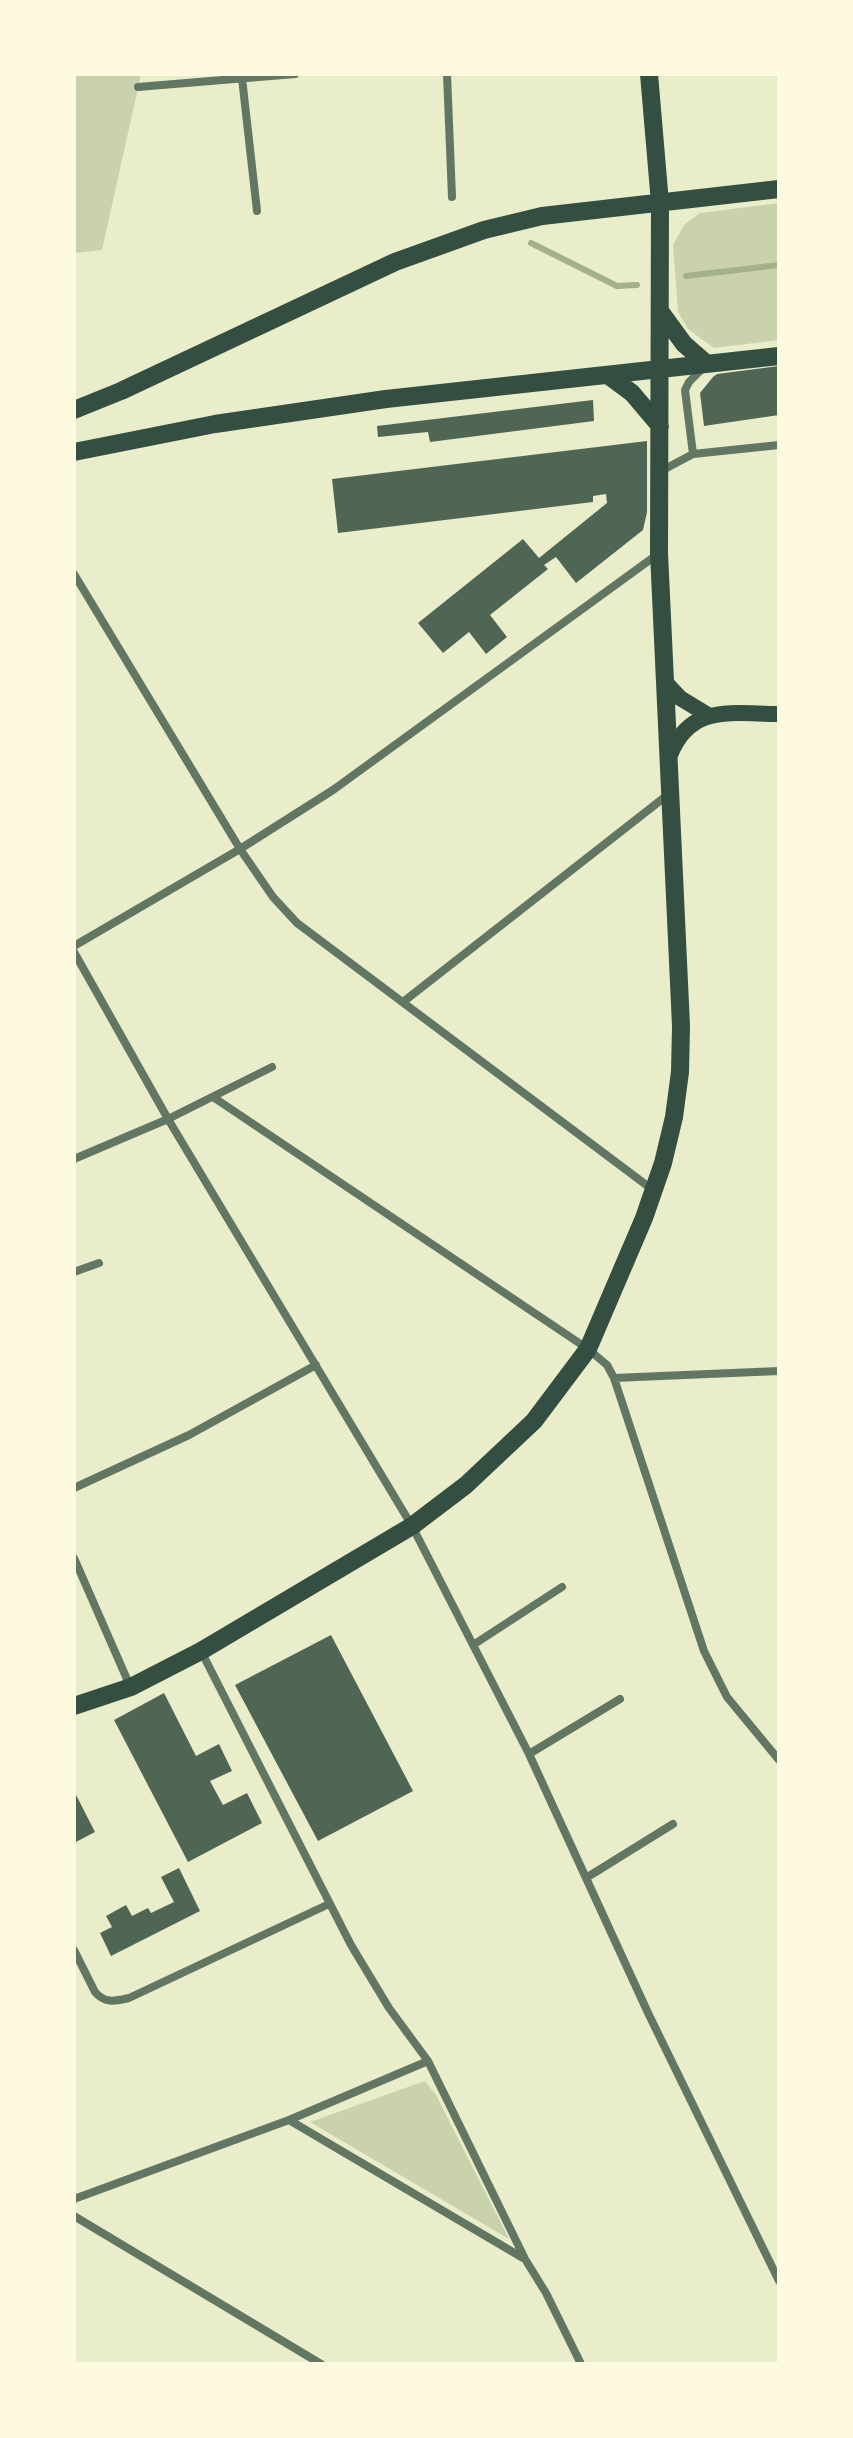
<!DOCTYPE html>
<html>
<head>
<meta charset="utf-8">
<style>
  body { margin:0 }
  #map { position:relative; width:853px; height:2438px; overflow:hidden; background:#e9edc9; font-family:Arial,sans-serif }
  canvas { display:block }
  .frame { position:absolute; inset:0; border:76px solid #fefae0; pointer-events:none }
</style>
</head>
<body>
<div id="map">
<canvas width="853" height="2438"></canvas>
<div class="frame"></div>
</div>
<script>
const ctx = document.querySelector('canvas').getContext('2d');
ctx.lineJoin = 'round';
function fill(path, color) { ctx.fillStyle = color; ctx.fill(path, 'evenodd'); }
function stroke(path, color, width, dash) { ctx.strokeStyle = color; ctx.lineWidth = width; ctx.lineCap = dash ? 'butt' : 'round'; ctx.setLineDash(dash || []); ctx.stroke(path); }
fill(new Path2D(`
  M74,74H141L102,250L74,253Z
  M779,203V340L714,348L688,329L678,312L673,245L684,225L700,213Z
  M425,2081L436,2095L509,2239L310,2122Z`), '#cad2ad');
stroke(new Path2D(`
  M531,243L617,286L637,285
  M686,276L779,265`), '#a3b18a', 6);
fill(new Path2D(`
  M779,366V415L704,426L700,393L713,377L717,374Z
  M593,400L594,421L430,442L428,432L378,437L377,426Z
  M647,441V512L643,530L576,583L556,557L544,565L548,569L490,615L507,637L486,654L469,632L443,653L418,623L523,539L539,558L607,503L606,494L593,496V502L338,533L332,479Z
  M331,1635L413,1791L318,1841L235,1685Z
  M164,1693L196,1756L219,1744L232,1771L210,1781L223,1805L247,1793L262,1823L188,1862L114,1720Z
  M74,1791L95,1832L74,1843Z
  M179,1868L200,1911L111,1956L100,1933L112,1927L106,1916L126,1905L132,1916L148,1908L151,1913L174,1902L161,1877Z`), '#4f6655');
stroke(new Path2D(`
  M447,74L452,197
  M242,78L257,211
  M138,87L295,74
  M693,454L685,390L689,382L704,367
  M661,471L693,454L779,445
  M74,574L240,849L273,897L297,923L653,1190
  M74,946L240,849L333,790L658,554
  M74,952L168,1119L412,1526L529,1754L649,2015L779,2281
  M403,1002L670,793
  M213,1097L588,1349L607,1365L614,1378L704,1651L727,1697L779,1760
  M74,1159L168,1119L272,1067
  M74,1272L99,1263
  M614,1378L779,1371
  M74,1488L189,1435L316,1365
  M74,1558L130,1686
  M473,1645L562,1587
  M201,1651L351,1945L389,2008L428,2061L525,2259L546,2293L581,2364
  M529,1754L620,1699
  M586,1878L673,1824
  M74,1950L95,1992C105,2004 115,2001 129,1998L329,1904
  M289,2120L523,2258
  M74,2199L289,2120L428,2061
  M74,2216L321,2364`), '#617663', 8);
stroke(new Path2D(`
  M665,682L680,698L708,715
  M670,755C691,703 732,714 779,714`), '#344e41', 16);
stroke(new Path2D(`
  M660,311L684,344L707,364
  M609,376L632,393L660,426
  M74,410L121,391L395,262L484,230L542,216L779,189
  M74,452L215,424L386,399L779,356
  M74,1706L131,1687L201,1651L412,1526L466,1485L534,1421L588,1349L644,1218L663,1163L674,1117L680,1072L681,1026L659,553L660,203L649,74`), '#344e41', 18);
</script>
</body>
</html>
